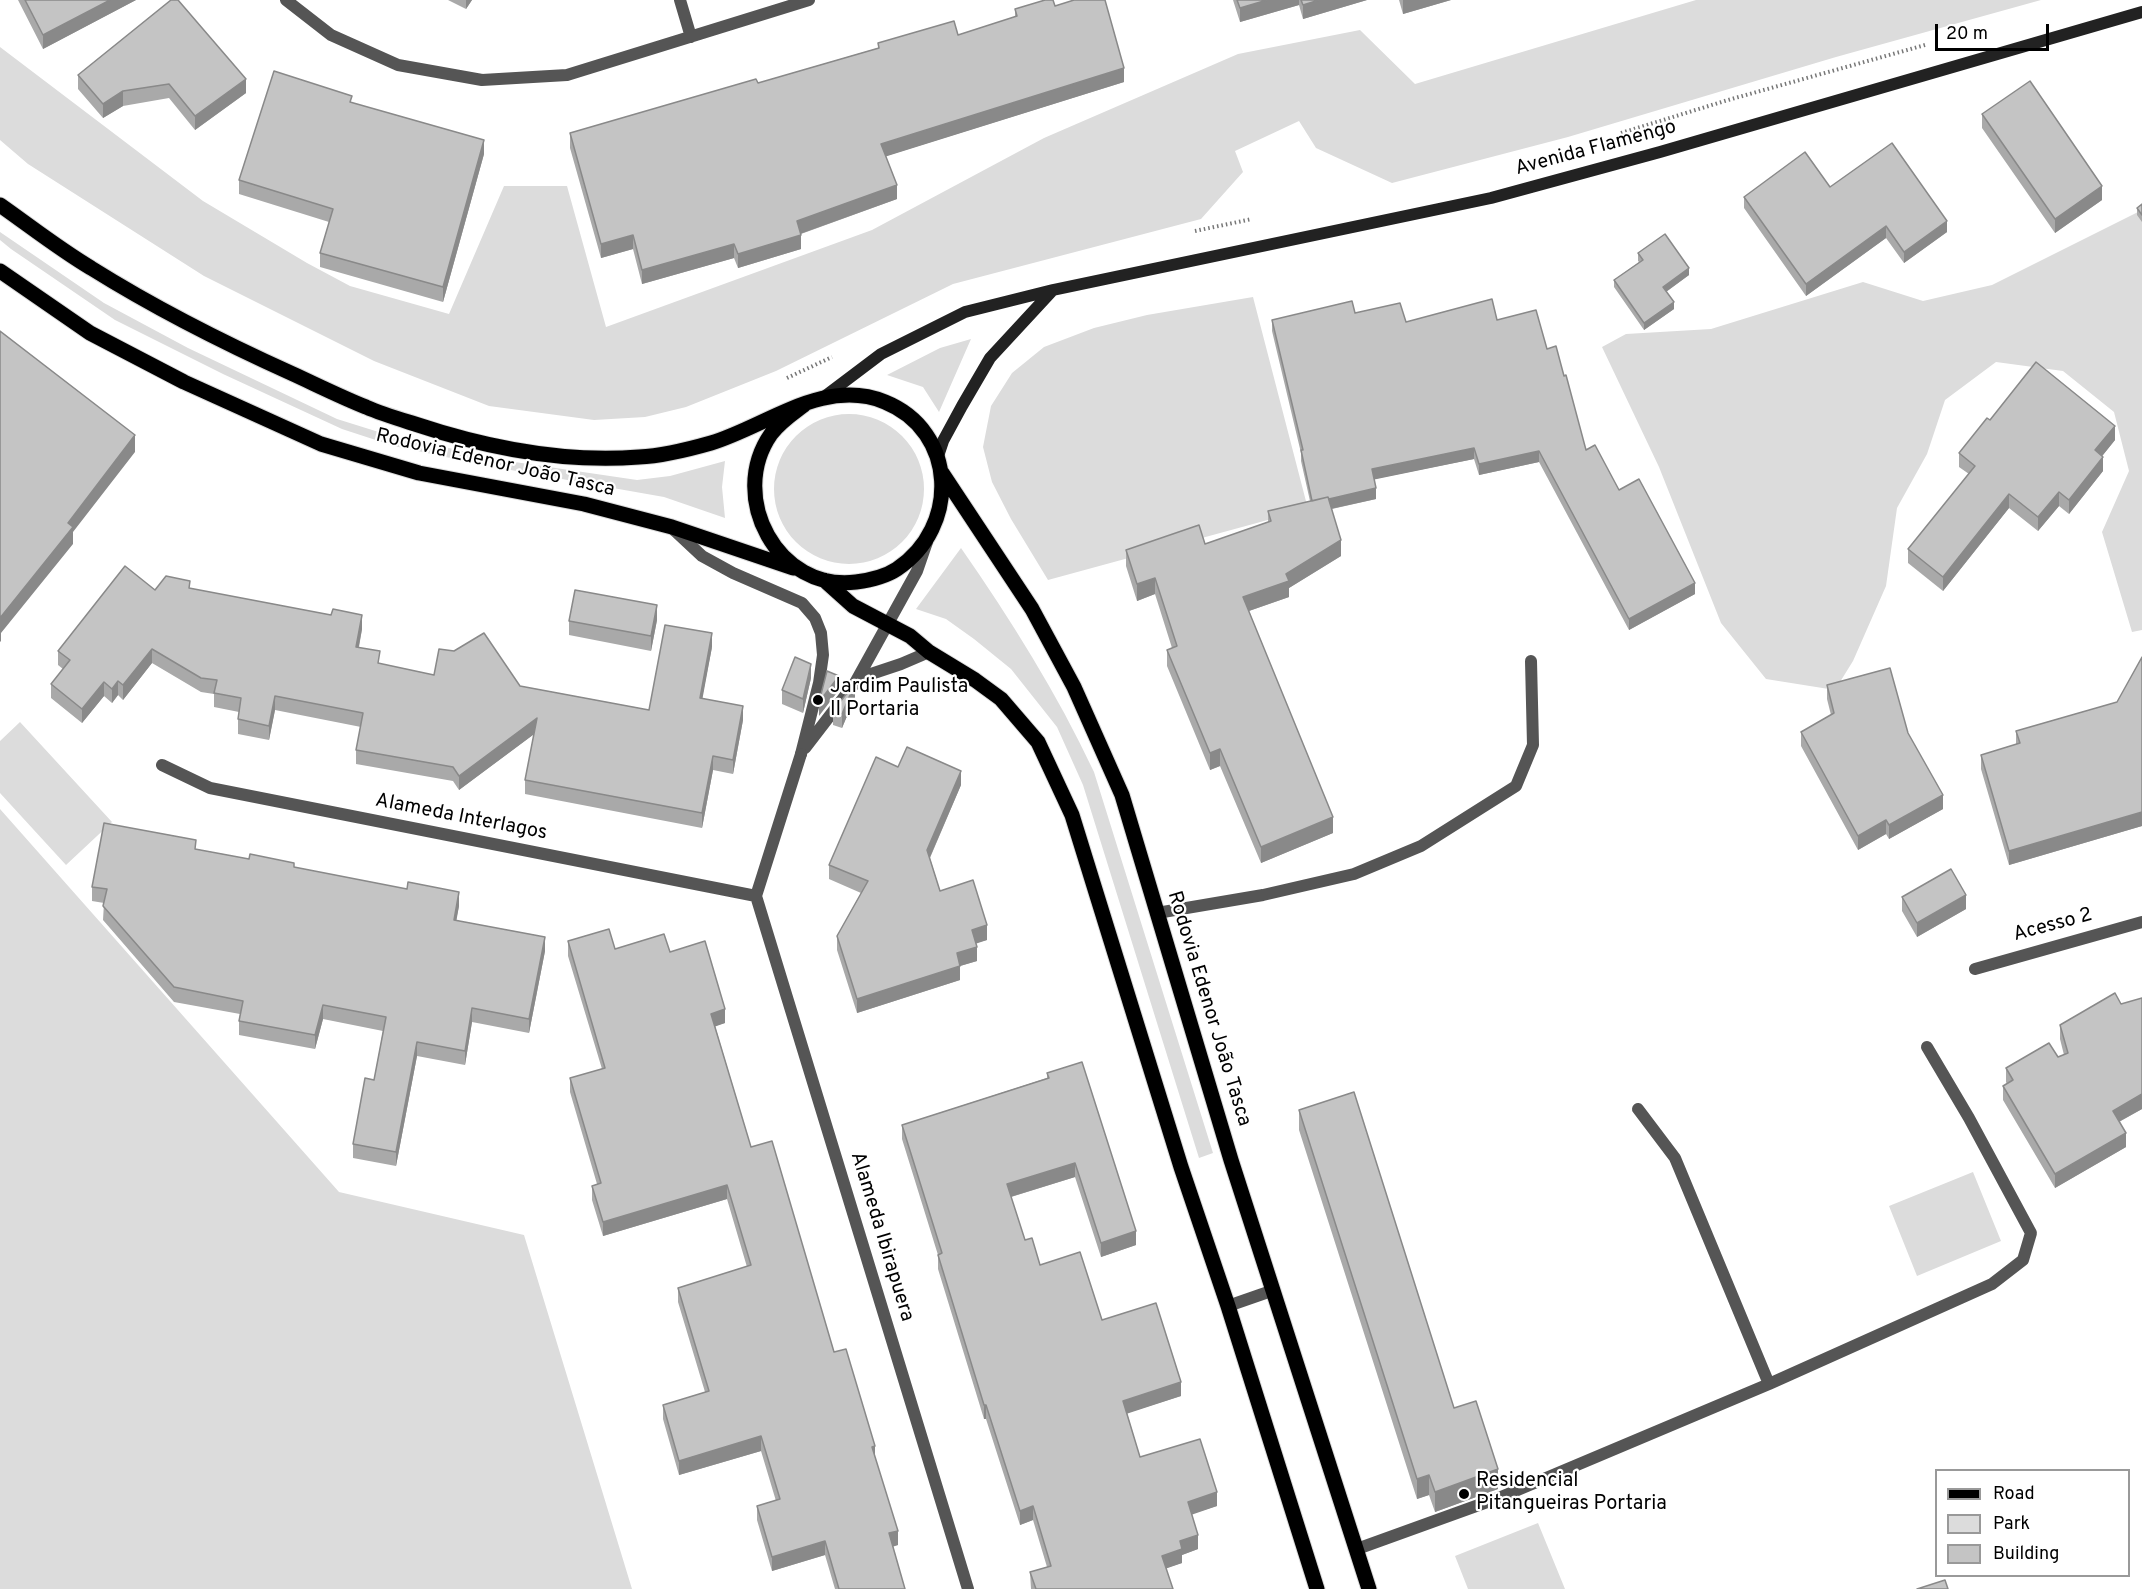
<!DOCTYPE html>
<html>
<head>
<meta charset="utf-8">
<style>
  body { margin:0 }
  #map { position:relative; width:2142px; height:1589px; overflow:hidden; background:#fff; font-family:Overpass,sans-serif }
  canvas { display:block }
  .legend { position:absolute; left:1935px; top:1469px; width:195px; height:108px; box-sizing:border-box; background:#fff; border:2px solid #999; margin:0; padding:8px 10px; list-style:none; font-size:18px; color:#000 }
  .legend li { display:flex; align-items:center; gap:12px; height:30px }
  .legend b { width:30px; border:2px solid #999 }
  .scale { position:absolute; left:1935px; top:24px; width:114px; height:27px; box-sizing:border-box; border:3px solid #000; border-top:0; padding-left:8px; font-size:18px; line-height:21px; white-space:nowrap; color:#000; -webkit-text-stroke:4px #fff; paint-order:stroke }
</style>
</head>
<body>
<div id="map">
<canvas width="2142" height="1589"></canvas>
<ul class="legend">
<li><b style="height:8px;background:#000"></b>Road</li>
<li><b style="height:16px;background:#dcdcdc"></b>Park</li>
<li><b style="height:16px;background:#c4c4c4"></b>Building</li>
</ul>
<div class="scale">20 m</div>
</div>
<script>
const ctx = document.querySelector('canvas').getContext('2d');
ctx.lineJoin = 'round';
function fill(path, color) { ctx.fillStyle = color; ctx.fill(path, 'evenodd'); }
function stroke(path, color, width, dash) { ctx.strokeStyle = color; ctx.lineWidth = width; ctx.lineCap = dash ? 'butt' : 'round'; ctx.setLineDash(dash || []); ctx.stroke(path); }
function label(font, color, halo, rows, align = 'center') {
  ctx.font = font + ' Overpass,sans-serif'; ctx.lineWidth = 4.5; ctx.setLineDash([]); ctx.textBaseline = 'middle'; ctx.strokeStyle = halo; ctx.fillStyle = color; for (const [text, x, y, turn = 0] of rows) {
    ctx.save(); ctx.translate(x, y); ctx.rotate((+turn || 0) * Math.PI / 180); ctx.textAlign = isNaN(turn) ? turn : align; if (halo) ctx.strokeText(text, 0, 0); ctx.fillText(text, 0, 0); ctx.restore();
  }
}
fill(new Path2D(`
  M1696,0H2041L1836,57L1568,137L1392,183L1316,148L1299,121L1235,151L1243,172L1201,219L953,284L776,371L686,407L645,417L594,420L489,406L374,361L204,276L28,164L0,140V47L203,201L307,263L350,286L449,314L504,186H567L606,327L872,230L1044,138L1238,54L1360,30L1415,84Z
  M2142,210V630L2132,632L2102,532L2129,471L2114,412L2063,371L1996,362L1945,400L1927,454L1897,508L1886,586L1853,661L1835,690L1766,679L1721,623L1659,467L1602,347L1626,334L1711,329L1863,282L1923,301L1992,285Z
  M0,232L104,303L188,348L337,419L385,434L508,461L637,480L670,476L725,461L722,487L725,518L664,497L488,466L394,446L342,429L223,374L115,320L11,249L0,240Z
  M1253,297L1308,509L1048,580L1011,519L992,482L983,447L991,406L1012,373L1044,347L1094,328L1147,315Z
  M971,339L939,412L923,387L887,375L940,348Z
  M774 489a75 75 0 1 1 150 0a75 75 0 1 1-150 0Z
  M961,548C1011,620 1057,693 1094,772L1213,1153L1199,1158L1083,785L1057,727L1011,669L974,639L946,619L916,609Z
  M20,722L112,822L66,865L0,793V741Z
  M0,809L339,1192L524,1235L632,1589H0Z
  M1973,1172L2001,1241L1917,1276L1889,1206Z
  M1538,1523L1565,1589H1468L1455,1556Z`), '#dcdcdc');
const primary = new Path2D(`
  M0,205C30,226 59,249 91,268C155,308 224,343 293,374C317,385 341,397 366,407C382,414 399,419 415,424C487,448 563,463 639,457C661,456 690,449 711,443C767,426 824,377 885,402C957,431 960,527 897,569C885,577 871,580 856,582C778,592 727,497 771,434C780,422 792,414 804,405
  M0,271L90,333L184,382L321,444L419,473L584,504L672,527L793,568
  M942,473L1032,609L1074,687L1122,795L1231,1160L1369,1589
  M824,580L853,606L910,636L929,652L975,680L1001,699L1038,742L1072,815L1181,1167L1228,1306L1317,1589`);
stroke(primary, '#dbdbdb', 17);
stroke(new Path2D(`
  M1621,133L1728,100L1925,45
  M1195,231L1252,219
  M787,378L832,357`), '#777', 4, [1.5, 3]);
stroke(new Path2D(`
  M672,528L702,556L733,573L802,603L815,618L821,633L823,655L819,683L801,754
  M856,682L865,676L901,664L929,652
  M805,748L855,683L917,571L927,542
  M1157,913L1263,895L1354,874L1421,846L1516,786L1533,745L1531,661
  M1638,1109L1675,1158L1769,1384
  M1228,1306L1274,1290
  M1357,1549L1501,1497L1769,1384L1992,1284L2023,1260L2031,1233L1969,1118L1927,1047`), '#555', 12);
stroke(new Path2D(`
  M286,0L331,35L398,65L482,80L567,75L809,0
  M680,0L691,37
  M162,765L210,788L756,896
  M756,896L968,1589
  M756,896L801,754
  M1975,969L2142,922`), '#555', 12);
stroke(new Path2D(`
  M824,397L881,354L965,312L1053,290L1491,198L1660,152L2142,12
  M937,459L943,441L962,406L990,358L1052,291`), '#222', 12);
stroke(primary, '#000', 15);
fill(new Path2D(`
  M18,0H136L43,49Z
  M171,0L246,93L195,130L169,98L123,106L103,118L78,89V75Z
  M448,0H472L466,9Z
  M1233,0H1367L1303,19L1299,5L1240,22Z
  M1399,0H1451L1403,14Z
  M1055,6L1124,82L886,156L897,199L801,234V249L738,268L734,258L642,284L633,249L601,258L570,148V133L758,83L878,48V43L958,35L1015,17V9Z
  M352,103L484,154L443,302L320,267V253L329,222L239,194V180Z
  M1982,114L2102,200L2055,233L1982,128Z
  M1830,187L1947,232L1904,263L1886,238L1806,296L1744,208V197Z
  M2142,204V222L2137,215V208Z
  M1638,253L1689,275L1666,292L1674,309L1644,330L1614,287V280L1639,262L1638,261Z
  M1355,313L1406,322L1497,320L1547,349L1564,376L1586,450L1619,490L1695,594L1629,630L1539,462L1479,475L1474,459L1374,479L1376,499L1332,509L1341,556L1289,588V597L1249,611L1333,833L1261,863L1220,766L1210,770L1167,666V650L1172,648L1155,594L1137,601L1126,566V550L1205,544L1268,522V511L1310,501L1301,461V453L1272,331V320Z
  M1990,420L2115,440L2102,456L2103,471L2069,514L2059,506L2038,531L2009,508L1943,591L1908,563V549L1969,474L1959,467V453Z
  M190,588L362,629L359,647L380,664L434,675L520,686L649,710L712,647L702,698L743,720L733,774L713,770L702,828L525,794V780L534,734L459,790L453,781L356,764V750L361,727L275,710L269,740L238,734V719L239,712L214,707V694L201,692L152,663L123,700L118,695L112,703L104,696L82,723L51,698V684L63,669L58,665V651L155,590Z
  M657,620L651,651L569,635V621Z
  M2142,657V826L2009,865L1981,769V755L2016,745V731L2117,702Z
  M811,678L803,713L782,704V690Z
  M1827,685L1908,733L1943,809L1889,839L1886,834L1858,850L1801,746V732L1831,715L1827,699Z
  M855,697L842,728L833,725V711Z
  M898,767L961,785L930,858L940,891L987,940L975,943L977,961L960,966V980L857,1013L837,950V936L861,893L829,879V865Z
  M196,849L294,868L459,906L456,920L545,951L529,1033L472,1022L465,1065L417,1056L396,1166L353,1158V1144L374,1080L383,1031L323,1019L315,1049L239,1035V1021L240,1014L174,1002L103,920L104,903L92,901V887Z
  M1902,897L1966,909L1917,937L1902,911Z
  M568,941L615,949L670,952L725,1023L715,1026L751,1147L834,1352L875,1457L898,1545L892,1546L905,1589H835L825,1555L772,1571L757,1520V1506L776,1501L761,1451L679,1475L663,1419V1405L705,1392L678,1302V1288L747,1267L727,1199L603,1236L592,1200V1186L597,1184L570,1092V1078L602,1069L568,956Z
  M2060,1025L2142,1109L2119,1122L2126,1147L2055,1188L2003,1100V1086L2007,1084L2006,1082V1068L2058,1057L2064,1055L2060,1039Z
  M1047,1073L1136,1245L1101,1257L1075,1177L1011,1197L1025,1240L1040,1265L1102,1320L1181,1396L1127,1413L1140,1457L1217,1506L1191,1514L1198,1549L1182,1555V1563L1166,1568L1173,1589H1031L1030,1572L1047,1567L1033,1520L1020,1525L986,1419H984L965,1357L938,1269V1255L902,1139V1125L1047,1078Z
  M1299,1110L1454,1408L1498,1489L1435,1512L1429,1495L1417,1499L1299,1130Z`), '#a9a9a9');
fill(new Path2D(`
  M110,0H136L43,49V35Z
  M466,0H472L466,9Z
  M1267,0H1299V5L1240,22V8Z
  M1319,0H1367L1303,19V5Z
  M1403,0H1451L1403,14Z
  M1124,68V82L881,158V144Z
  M246,79V93L195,130V116Z
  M123,91V106L103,118V104Z
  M484,140V154L443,302V287Z
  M897,185V199L797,235V221Z
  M2102,186V200L2055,233V219Z
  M1947,221V232L1904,263V252Z
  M1886,226V238L1806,296V284Z
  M633,235V249L601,258V244Z
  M801,235V249L738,268V254Z
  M734,244V258L642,284V270Z
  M1689,268V275L1663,294V287Z
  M1674,302V309L1644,330V323Z
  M2115,426V440L2095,465V450Z
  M135,435V452L73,532V544L1,633V641L0,642V618L68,523Z
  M1474,448V459L1372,480V469Z
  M1539,451V462L1479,475V464Z
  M2103,457V471L2069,514V500Z
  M1376,488V499L1312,513V502Z
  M2059,492V506L2038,531V517Z
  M2009,494V508L1943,591V577Z
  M1341,540V556L1289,588V597L1243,613V597L1286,574Z
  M1155,578V594L1137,601V584Z
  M1695,583V594L1629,630V619Z
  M657,605V620L651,651V636Z
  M362,615V629L356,661V647Z
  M712,633V647L700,712V698Z
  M152,649V663L123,700V685Z
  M811,664V678L803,713V699Z
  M839,676V690L819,716V702Z
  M118,681V695L112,703V689Z
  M104,682V696L82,723V709Z
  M855,683V697L842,728V714Z
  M275,696V710L269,740V726Z
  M743,706V720L733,774V760Z
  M537,718V732L459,790V776Z
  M1220,749V766L1210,770V753Z
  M713,756V770L702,828V813Z
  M961,771V785L927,864V850Z
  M1943,795V809L1889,839V825Z
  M2142,812V826L2009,865V851Z
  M1333,817V833L1261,863V847Z
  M1886,820V834L1858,850V836Z
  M459,892V906L454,934V920Z
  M1966,895V909L1917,937V923Z
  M987,925V940L972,945V930Z
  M545,937V951L529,1033V1019Z
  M977,947V961L960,966V980L857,1013V999L957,953Z
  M323,1005V1019L315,1049V1035Z
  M472,1008V1022L465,1065V1051Z
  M725,1009V1023L711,1028V1014Z
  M417,1042V1056L396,1166V1152Z
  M2142,1094V1109L2113,1125V1111Z
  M2126,1133V1147L2055,1188V1174Z
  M1075,1163V1177L1007,1198V1184Z
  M727,1185V1199L603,1236V1222Z
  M1136,1231V1245L1101,1257V1243Z
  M1181,1382V1396L1123,1415V1401Z
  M984,1405H986V1419H984Z
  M761,1436V1451L679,1475V1461Z
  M875,1446V1460L872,1447Z
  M1498,1469V1489L1435,1512V1492Z
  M1429,1475V1495L1417,1499V1479Z
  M1217,1492V1506L1188,1516V1502Z
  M1033,1506V1520L1020,1525V1511Z
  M898,1531V1545L889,1548V1533Z
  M1198,1535V1549L1182,1555V1563L1162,1570V1556L1180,1541Z
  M825,1541V1555L772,1571V1557Z`), '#898989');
const building = new Path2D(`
  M25,0H110L43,35Z
  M171,0H178L246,79L195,116L169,84L123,91L103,104L78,75Z
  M1045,0H1053L1055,6L1074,0H1105L1124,68L881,144L897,185L797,221L801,235L738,254L734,244L642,270L633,235L601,244L570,133L756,79L758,83L879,48L878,43L954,21L958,35L1017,16L1015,9Z
  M1237,0H1267L1240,8Z
  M1301,0H1319L1303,5Z
  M274,71L352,96L350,102L484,140L443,287L320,253L333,209L239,180Z
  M2030,81L2102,186L2055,219L1982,114Z
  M1892,143L1947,221L1904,252L1886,226L1806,284L1744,197L1805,152L1830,187Z
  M2142,204V215L2137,208Z
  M1665,234L1689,268L1663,287L1674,302L1644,323L1614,280L1643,260L1638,253Z
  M1492,299L1497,320L1536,310L1547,349L1556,346L1564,376L1566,375L1586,450L1595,445L1619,490L1639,479L1695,583L1629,619L1539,451L1479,464L1474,448L1372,469L1376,488L1329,499L1328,497L1312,501L1301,450H1303L1272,320L1352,301L1355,313L1400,303L1406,322Z
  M0,331L135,435L68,523L73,527L0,618Z
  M2036,362L2115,426L2095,450L2103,457L2069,500L2059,492L2038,517L2009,494L1943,577L1908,549L1975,466L1959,453L1987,418L1990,420Z
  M1328,497L1341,540L1286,574L1289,581L1243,597L1333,817L1261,847L1220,749L1210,753L1167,650L1177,646L1155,578L1137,584L1126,550L1199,525L1205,544L1271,521L1268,511Z
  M125,566L155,590L166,576L190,581L189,588L331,615L333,609L362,615L356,647L380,651L378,663L434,675L439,649L454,651L484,633L520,686L649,710L665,625L712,633L700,698L743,706L733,760L713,756L702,813L525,780L537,718L459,776L453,767L356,750L363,713L275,696L269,726L238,719L241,698L214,693L217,680L201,678L152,649L123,685L118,681L112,689L104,682L82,709L51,684L70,660L58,651Z
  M575,590L657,605L651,636L569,621Z
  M795,657L811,664L803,699L782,690Z
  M2142,657V812L2009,851L1981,755L2020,743L2016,731L2117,702Z
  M1890,668L1908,733L1943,795L1889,825L1886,820L1858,836L1801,732L1834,713L1827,685Z
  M827,671L839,676L819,702Z
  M855,683L842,714L833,711Z
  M907,747L961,771L927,850L940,891L973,880L987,925L972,930L977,947L957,953L960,966L857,999L837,936L868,881L829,865L876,757L898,767Z
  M104,823L196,840L195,849L249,859L250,854L294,863V867L407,889L408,882L459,892L454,920L545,937L529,1019L472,1008L465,1051L417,1042L396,1152L353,1144L365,1078L374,1080L386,1017L323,1005L315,1035L239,1021L243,1001L174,987L103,906L107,889L92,887Z
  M1951,869L1966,895L1917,923L1902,897Z
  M609,929L615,949L664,934L670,952L705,941L725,1009L711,1014L751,1147L772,1141L834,1352L846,1349L875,1446L872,1447L898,1531L889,1533L905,1589H839L825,1541L772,1557L757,1506L780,1499L761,1436L679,1461L663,1405L709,1391L678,1288L751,1265L727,1185L603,1222L592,1186L601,1183L570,1078L605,1068L568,941Z
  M2115,993L2121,1004L2142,998V1094L2113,1111L2126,1133L2055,1174L2003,1086L2013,1080L2006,1068L2049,1043L2058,1057L2068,1053L2060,1025Z
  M1082,1062L1136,1231L1101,1243L1075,1163L1007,1184L1025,1240L1032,1238L1040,1265L1080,1252L1102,1320L1156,1303L1181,1382L1123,1401L1140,1457L1200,1439L1217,1492L1188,1502L1198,1535L1180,1541L1182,1549L1162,1556L1173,1589H1036L1030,1572L1051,1566L1033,1506L1020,1511L986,1405H984L965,1343L938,1255L942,1253L902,1125L1049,1078L1047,1073Z
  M1354,1092L1454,1408L1476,1401L1498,1469L1435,1492L1429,1475L1417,1479L1299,1110Z
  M1945,1580L1948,1589H1917Z`);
fill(building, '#c4c4c4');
stroke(building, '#898989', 1.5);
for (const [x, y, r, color] of [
  [818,700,6,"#000"],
  [1464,1494,6,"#000"]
]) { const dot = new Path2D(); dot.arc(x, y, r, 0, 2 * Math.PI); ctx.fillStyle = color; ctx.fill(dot); stroke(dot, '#fff', 2); }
label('20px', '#000', '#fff', [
  ["Avenida Flamengo",1596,149,-15],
  ["Rodovia Edenor João Tasca",495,464,13],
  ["Alameda Interlagos",461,818,11],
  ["Acesso 2",2053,926,-15],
  ["Rodovia Edenor João Tasca",1208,1009,73],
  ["Alameda Ibirapuera",881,1237,73]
]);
label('20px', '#000', '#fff', [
  ["Jardim Paulista",830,688],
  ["II Portaria",830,711],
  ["Residencial",1476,1482],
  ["Pitangueiras Portaria",1476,1505]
], 'left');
</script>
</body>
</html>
